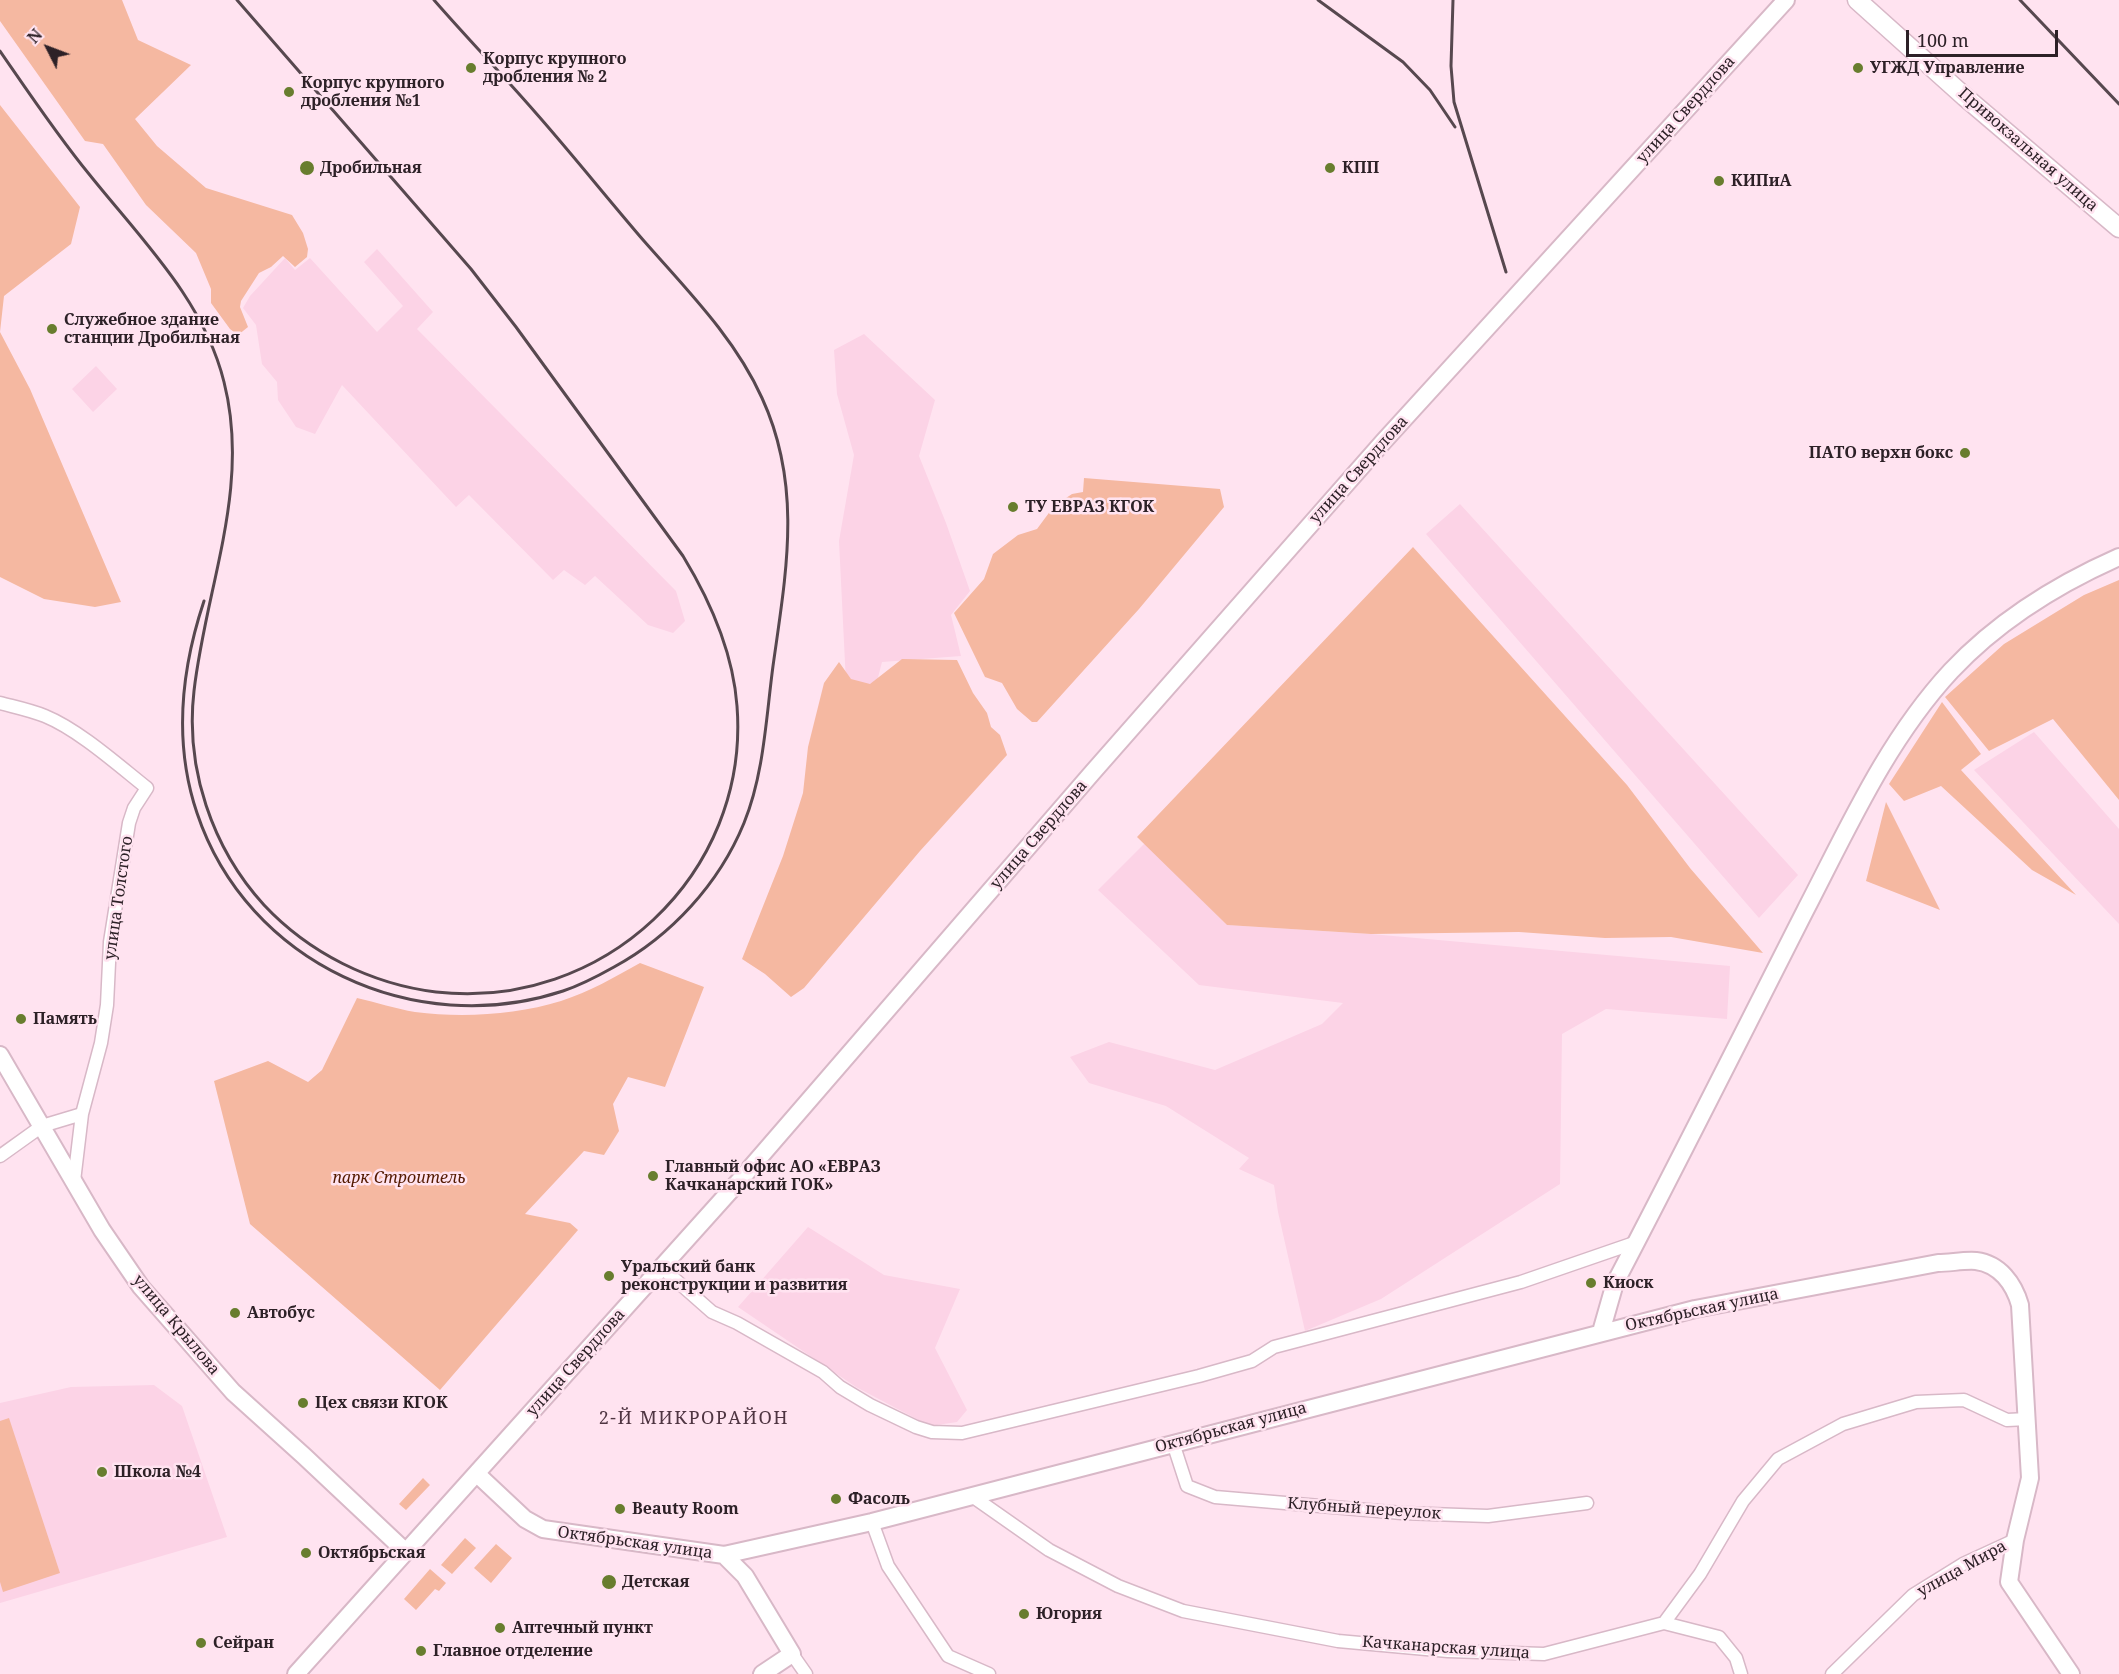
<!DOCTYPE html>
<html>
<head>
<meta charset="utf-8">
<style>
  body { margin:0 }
  #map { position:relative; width:2119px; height:1674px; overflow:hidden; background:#ffe3f0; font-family:"Noto Serif",serif }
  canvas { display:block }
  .north { position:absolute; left:18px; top:18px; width:60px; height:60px; -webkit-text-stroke:4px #ffe3f0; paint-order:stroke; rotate:312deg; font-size:16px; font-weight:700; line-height:24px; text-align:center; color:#2d2127 }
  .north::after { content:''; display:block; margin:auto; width:21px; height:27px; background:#2d2127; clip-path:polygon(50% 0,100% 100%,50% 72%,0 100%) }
  .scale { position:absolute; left:1906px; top:30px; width:152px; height:27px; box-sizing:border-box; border:3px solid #2d2127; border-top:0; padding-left:8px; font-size:18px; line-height:21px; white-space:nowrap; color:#2d2127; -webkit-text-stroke:4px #ffe3f0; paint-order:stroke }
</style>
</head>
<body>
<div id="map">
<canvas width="2119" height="1674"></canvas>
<div class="north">N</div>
<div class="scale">100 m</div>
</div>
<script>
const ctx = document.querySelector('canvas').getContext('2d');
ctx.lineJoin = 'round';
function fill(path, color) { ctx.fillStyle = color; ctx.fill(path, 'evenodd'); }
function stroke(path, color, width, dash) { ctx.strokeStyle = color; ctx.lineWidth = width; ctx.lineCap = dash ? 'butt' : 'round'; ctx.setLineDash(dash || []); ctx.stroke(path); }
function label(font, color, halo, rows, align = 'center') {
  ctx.font = font + ' "Noto Serif",serif'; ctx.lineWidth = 5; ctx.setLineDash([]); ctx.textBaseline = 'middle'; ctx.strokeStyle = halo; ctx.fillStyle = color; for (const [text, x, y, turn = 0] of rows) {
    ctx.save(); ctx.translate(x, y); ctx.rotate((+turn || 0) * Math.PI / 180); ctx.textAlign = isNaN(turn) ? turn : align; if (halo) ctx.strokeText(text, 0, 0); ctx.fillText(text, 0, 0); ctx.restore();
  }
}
fill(new Path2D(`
  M377,249L433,312L417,329L676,591L685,621L673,633L648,625L595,576L585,585L564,570L553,580L469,495L456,507L342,385L315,434L296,427L278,400L277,382L262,364L256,325L243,308L250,296L285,258L295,270L310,258L377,332L403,306L364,262Z
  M864,334L935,400L919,456L946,523L970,591L951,615L961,656L882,662L875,689L846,683L839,541L854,455L837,394L834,350Z
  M96,366L117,389L93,412L72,389Z
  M1460,504L1798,875L1759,918L1426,534Z
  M2034,732L2119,829V924L1974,770Z
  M1145,843L1227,925L1371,934L1730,966L1727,1019L1606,1009L1562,1034L1560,1184L1381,1299L1305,1331L1278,1212L1274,1185L1239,1169L1249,1158L1166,1106L1089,1083L1070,1057L1109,1042L1215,1070L1322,1024L1343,1003L1199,985L1098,890Z
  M808,1227L884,1275L960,1289L935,1348L967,1410L957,1422L930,1426L856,1387L738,1307Z
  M154,1385L182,1406L227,1537L0,1603V1403L71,1387Z`), '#fcd3e6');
fill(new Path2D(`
  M0,0H122L138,40L191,65L135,119L157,146L206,188L292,215L303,233L308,249L307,257L295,267L283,256L271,267L259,273L241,301L240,307L248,327L238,335L230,329L211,303V289L196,253L146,205L103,144L85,141L0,21Z
  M0,105L80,207L71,244L4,296L0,332L30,389L121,602L95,607L44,599L0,577Z
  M1084,478L1220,489L1224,507L1139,609L1037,722H1032L1017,709L1002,683L985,677L954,613L984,579L993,554L1018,535L1037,529L1054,506L1072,494L1083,492Z
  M1413,547L1627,785L1690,868L1763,953L1671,937L1605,938L1519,932L1371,934L1227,925L1137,837Z
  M2119,580V800L2053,719L1989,751L1945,697L2004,644L2084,595Z
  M902,659L957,660L973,693L987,713L991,727L1000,735L1007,755L920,851L804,988L791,997L765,974L742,959L783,856L803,793L808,747L824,683L839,662L851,679L870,684Z
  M1942,702L1981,754L1961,770L2076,895L2032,870L1941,786L1904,801L1889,784Z
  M1886,802L1940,910L1866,881Z
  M640,963L704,987L665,1087L628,1077L613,1104L619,1131L604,1155L584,1151L525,1214L570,1223L578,1230L440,1390L250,1224L214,1081L268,1061L308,1082L322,1070L357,998C376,1002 396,1009 415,1012C462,1018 516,1015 561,1001C589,992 615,977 640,963Z
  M9,1418L60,1573L3,1592L0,1582V1421Z
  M423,1478L430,1485L406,1510L399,1504Z
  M465,1538L476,1548L452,1574L441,1565Z
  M496,1544L512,1558L491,1583L474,1568Z
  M430,1569L446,1583L439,1591L435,1589L416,1610L404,1599Z`), '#f5b8a1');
const street = new Path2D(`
  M0,703C15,707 30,710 45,716C79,730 118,765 147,788L134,808L129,823L110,942L107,1005L101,1043L82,1114L74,1181
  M0,1156L42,1126L82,1114
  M661,1267L712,1312L737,1323L823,1372L840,1387L870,1405L916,1427L932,1432L962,1433L1199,1376L1252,1361L1274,1347L1521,1282L1637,1242
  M1173,1443L1187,1486L1215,1497L1402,1513L1488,1516L1587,1503
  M972,1496L1049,1550L1118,1586L1183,1611L1338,1641L1448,1651L1544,1654L1664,1623L1700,1574L1743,1501L1778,1459L1843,1424L1916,1402L1964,1400L2007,1420L2028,1419
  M872,1522L888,1566L948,1656L989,1674
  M1664,1623L1719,1637L1736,1658L1741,1674
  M792,1654L806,1674
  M1832,1674L1913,1595L1963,1564L2015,1540`);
const secondary = new Path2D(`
  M0,1055L102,1230L141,1287L233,1392L304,1456L406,1552
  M1601,1332L1615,1283C1680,1159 1742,1035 1805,911C1848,828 1887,740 1951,671C1997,622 2058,584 2119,557
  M477,1474L525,1519L543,1529L724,1555L872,1522L1695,1309L1938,1263C1950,1263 1964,1260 1976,1261C2000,1264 2014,1284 2020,1305L2030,1478L2015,1540L2009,1582L2071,1674
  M724,1555L745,1576L792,1654L762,1674
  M296,1674L740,1180L1092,773L1383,442L1786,0`);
const primary = new Path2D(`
  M1857,0L1965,97L2119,228`);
stroke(street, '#d8b8c7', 15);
stroke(secondary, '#d8b8c7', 20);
stroke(primary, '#d8b8c7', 21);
stroke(street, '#fff', 12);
stroke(secondary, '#fff', 16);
stroke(primary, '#fff', 18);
stroke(new Path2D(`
  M1318,0L1403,62L1430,90L1455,127
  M1453,0L1451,66L1454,102L1506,272
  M2020,0L2119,104
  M0,51C29,93 57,135 89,174C140,238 204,300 224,382C251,488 206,586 194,691C185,768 212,848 264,905C309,953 371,984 436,992C602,1011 750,875 737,706C733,652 711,602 683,556L516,327L471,269L237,0
  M204,601C181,670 173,742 197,813C247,963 415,1040 563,991C581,985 598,976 614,967C671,936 719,884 744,823C764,774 766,718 773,666C786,573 803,487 762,398C735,338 687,290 644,241C607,198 572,154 535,112C502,74 467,38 434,0`), '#57484f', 3);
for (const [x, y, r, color] of [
  [471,68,6,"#687d2e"],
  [1858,68,6,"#687d2e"],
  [289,92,6,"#687d2e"],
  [307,168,8,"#687d2e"],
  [1330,168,6,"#687d2e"],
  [1719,181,6,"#687d2e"],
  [52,329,6,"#687d2e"],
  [1965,453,6,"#687d2e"],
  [1013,507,6,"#687d2e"],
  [21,1019,6,"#687d2e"],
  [653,1176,6,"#687d2e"],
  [609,1276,6,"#687d2e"],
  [1591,1283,6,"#687d2e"],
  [235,1313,6,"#687d2e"],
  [303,1403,6,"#687d2e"],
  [102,1472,6,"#687d2e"],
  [836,1499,6,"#687d2e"],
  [620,1509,6,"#687d2e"],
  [306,1553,6,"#687d2e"],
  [609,1582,8,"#687d2e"],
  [1024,1614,6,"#687d2e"],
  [500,1628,6,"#687d2e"],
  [201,1643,6,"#687d2e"],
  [421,1651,6,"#687d2e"]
]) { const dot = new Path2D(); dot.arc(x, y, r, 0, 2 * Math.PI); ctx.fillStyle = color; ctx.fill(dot); stroke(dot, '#ffe3f0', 2); }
label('bold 16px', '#2d2127', '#ffe3f0', [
  ["Корпус крупного",483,59],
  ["дробления № 2",483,77],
  ["УГЖД Управление",1870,68],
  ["Корпус крупного",301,83],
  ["дробления №1",301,101],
  ["Дробильная",320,168],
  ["КПП",1342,168],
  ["КИПиА",1731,181],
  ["Служебное здание",64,320],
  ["станции Дробильная",64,338],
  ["ПАТО верхн бокс",1953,453,"right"],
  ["ТУ ЕВРАЗ КГОК",1025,507],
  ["Память",33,1019],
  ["Главный офис АО «ЕВРАЗ",665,1167],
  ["Качканарский ГОК»",665,1185],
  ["Уральский банк",621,1267],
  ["реконструкции и развития",621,1285],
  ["Киоск",1603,1283],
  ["Автобус",247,1313],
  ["Цех связи КГОК",315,1403],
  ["Школа №4",114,1472],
  ["Фасоль",848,1499],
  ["Beauty Room",632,1509],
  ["Октябрьская",318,1553],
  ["Детская",622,1582],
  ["Югория",1036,1614],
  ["Аптечный пункт",512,1628],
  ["Сейран",213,1643],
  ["Главное отделение",433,1651]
], 'left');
label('16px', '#2d2127', '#ffe3f0', [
  ["улица Свердлова",1686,110,-48],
  ["Привокзальная улица",2028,150,41],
  ["улица Свердлова",1359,470,-48],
  ["улица Свердлова",1039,835,-49],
  ["улица Толстого",119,898,-82],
  ["Октябрьская улица",1702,1310,-12],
  ["улица Крылова",176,1325,50],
  ["улица Свердлова",576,1363,-48],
  ["Октябрьская улица",1231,1428,-15],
  ["Клубный переулок",1364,1509,4],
  ["Октябрьская улица",635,1543,8],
  ["улица Мира",1962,1569,-29],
  ["Качканарская улица",1446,1648,4]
]);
label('italic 16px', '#541a00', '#ffe3f0', [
  ["парк Строитель",399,1178]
]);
ctx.letterSpacing = '1.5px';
label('18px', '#4f3542', '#ffe3f0', [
  ["2-Й МИКРОРАЙОН",694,1419]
]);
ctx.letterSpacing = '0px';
</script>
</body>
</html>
